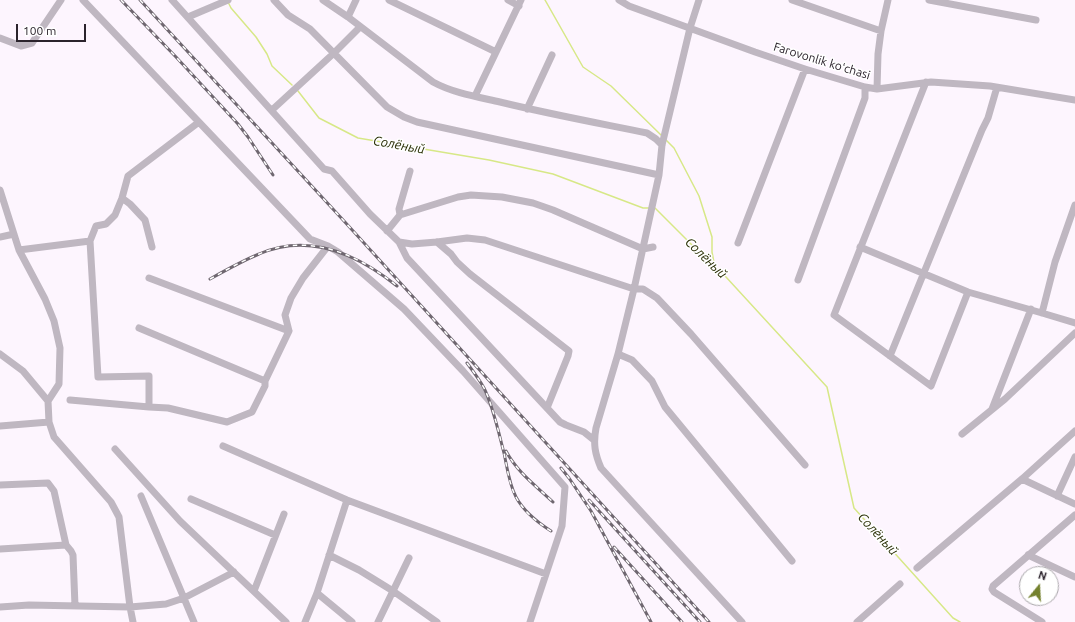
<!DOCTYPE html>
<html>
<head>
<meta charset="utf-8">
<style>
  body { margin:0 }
  #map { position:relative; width:1075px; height:622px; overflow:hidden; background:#fdf5fe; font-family:Ubuntu,sans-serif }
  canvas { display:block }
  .north { position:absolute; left:1019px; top:566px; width:40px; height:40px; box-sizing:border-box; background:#fff; border:1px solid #aaa7ab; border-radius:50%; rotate:18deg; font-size:11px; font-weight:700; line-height:16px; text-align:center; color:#2b232c }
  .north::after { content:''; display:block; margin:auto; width:14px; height:18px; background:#74812e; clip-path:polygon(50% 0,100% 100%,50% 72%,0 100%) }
  .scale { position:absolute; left:16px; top:24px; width:70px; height:18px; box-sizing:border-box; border:2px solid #2b232c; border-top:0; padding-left:5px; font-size:12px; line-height:14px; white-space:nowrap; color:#2b232c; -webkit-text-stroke:3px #fff; paint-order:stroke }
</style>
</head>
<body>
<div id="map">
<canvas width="1075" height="622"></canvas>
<div class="north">N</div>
<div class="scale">100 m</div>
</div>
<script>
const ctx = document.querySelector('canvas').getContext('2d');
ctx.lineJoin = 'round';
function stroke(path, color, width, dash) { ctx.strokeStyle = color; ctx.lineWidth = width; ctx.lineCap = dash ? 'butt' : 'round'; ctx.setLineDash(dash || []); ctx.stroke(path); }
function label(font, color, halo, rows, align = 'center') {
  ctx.font = font + ' Ubuntu,sans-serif'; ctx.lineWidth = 3; ctx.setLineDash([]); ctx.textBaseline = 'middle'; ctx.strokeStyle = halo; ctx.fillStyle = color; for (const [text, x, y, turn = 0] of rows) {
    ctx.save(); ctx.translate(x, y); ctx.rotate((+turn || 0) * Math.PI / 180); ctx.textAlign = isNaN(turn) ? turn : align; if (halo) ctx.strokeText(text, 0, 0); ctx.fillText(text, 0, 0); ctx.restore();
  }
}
stroke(new Path2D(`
  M545,0L583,67L611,86L661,135
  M228,2L231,8L256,37L267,54L272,66L292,85
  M298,91L319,118L358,138L489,160L553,174L643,208H649
  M665,139L674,148L699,196L712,237V252L715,268
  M655,208L715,268L726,277L827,387L854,508L953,618L960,622`), '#d7e887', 1.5);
stroke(new Path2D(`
  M83,0L310,239L328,246L338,252L404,309L463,371L565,487L562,526L530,622
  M172,0L324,169L332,171L370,214L399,242L412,244L437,242L467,238L485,240L634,289H643L657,298L691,334L805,465
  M274,0L288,15L310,29L387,107L404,117L417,122L659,175
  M323,0L348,17L433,82C453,93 478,97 500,102C549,114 598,123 647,133L656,139L662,145
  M389,0L496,52
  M508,0L519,6
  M619,0L629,6L755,52L805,69L865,87L877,89L931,82L990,86L1075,100
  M699,0L690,28L662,145L659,175L634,289L618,354L596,428C593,444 595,454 601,468L742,622
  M792,0L881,31
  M929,0L1036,20
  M188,17L228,0
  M348,17L356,0
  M0,38L21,46L32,43L61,0
  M926,82L834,315L931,386L968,292
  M877,89L878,54L881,31L888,0
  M475,96L521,0
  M527,109L552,55
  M272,110L334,53L360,27
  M0,190L19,250L45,299L54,321L60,348L59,384L48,401L49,422L54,437L111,502L119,517L130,607L133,622
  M122,198L130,204L145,220L152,247
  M400,215L399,209L410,171
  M387,231L400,215L458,197L471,195L502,197L533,203L553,210L643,249L653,247
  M0,237L14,234
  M399,242L407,258L560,422L566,425L584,432L594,440
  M437,242L451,254L457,262L470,274L569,351L568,356L547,408
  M738,243L805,69
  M860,247L968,292L1042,313L1075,323
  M19,250L90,241
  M149,278L289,331
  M798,280L865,98V87
  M1042,313L1055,262L1075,205
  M139,328L265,381
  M0,354L23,371L48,401
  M618,354L632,360L652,381L665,407L792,561
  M890,356L982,130L988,118L997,87
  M70,400L149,407L168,408L227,422L252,412L265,386V381L289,331L285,315L291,298L303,278L328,246
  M149,407V376L98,377L90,241L96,226L106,224L115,215L122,198L128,176L199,122
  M992,409L1031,309
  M0,426L49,422
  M962,434L1005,399L1075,333
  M223,446L347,500L546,574
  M115,449L180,521L286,622
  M1022,479L1075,504
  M0,485L48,483L54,491L66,545L71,551L73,555L75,606
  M141,496L194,622
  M1057,496L1075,457
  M191,499L275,535
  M0,549L66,545
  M329,555L359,570L393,591L437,622
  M1028,555L1075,577
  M917,568L1022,479L1075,431
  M254,591L284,514
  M317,593L352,622
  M0,607L29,605L130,607L166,604L184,598L234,572
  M305,622L317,593L347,500
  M378,622L409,558
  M857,622L900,584
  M1042,622L994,592L992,589L993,586L1075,515`), '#bfb7c1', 7);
const rail = new Path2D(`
  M121,0L176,57L238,124L248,137L273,175
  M140,0L344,221L709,622
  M210,279C226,270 242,261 259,254C309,232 357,254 397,286
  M467,363C473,371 479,379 484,388C493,406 499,434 504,453C507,467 509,484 516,497C524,512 537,522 551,531
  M506,451C517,472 536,486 553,502
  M561,468L569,478L591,511L651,622
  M589,500L700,622
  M614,547L682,622`);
stroke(rail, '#6f6770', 3);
stroke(rail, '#fff', 1.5, [4.5]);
label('12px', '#2b232c', '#fff', [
  ["Farovonlik koʻchasi",822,61,17]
]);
label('italic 13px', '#272c03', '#fff', [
  ["Солёный",399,145,10],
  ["Солёный",706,258,44],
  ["Солёный",878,534,47]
]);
</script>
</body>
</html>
